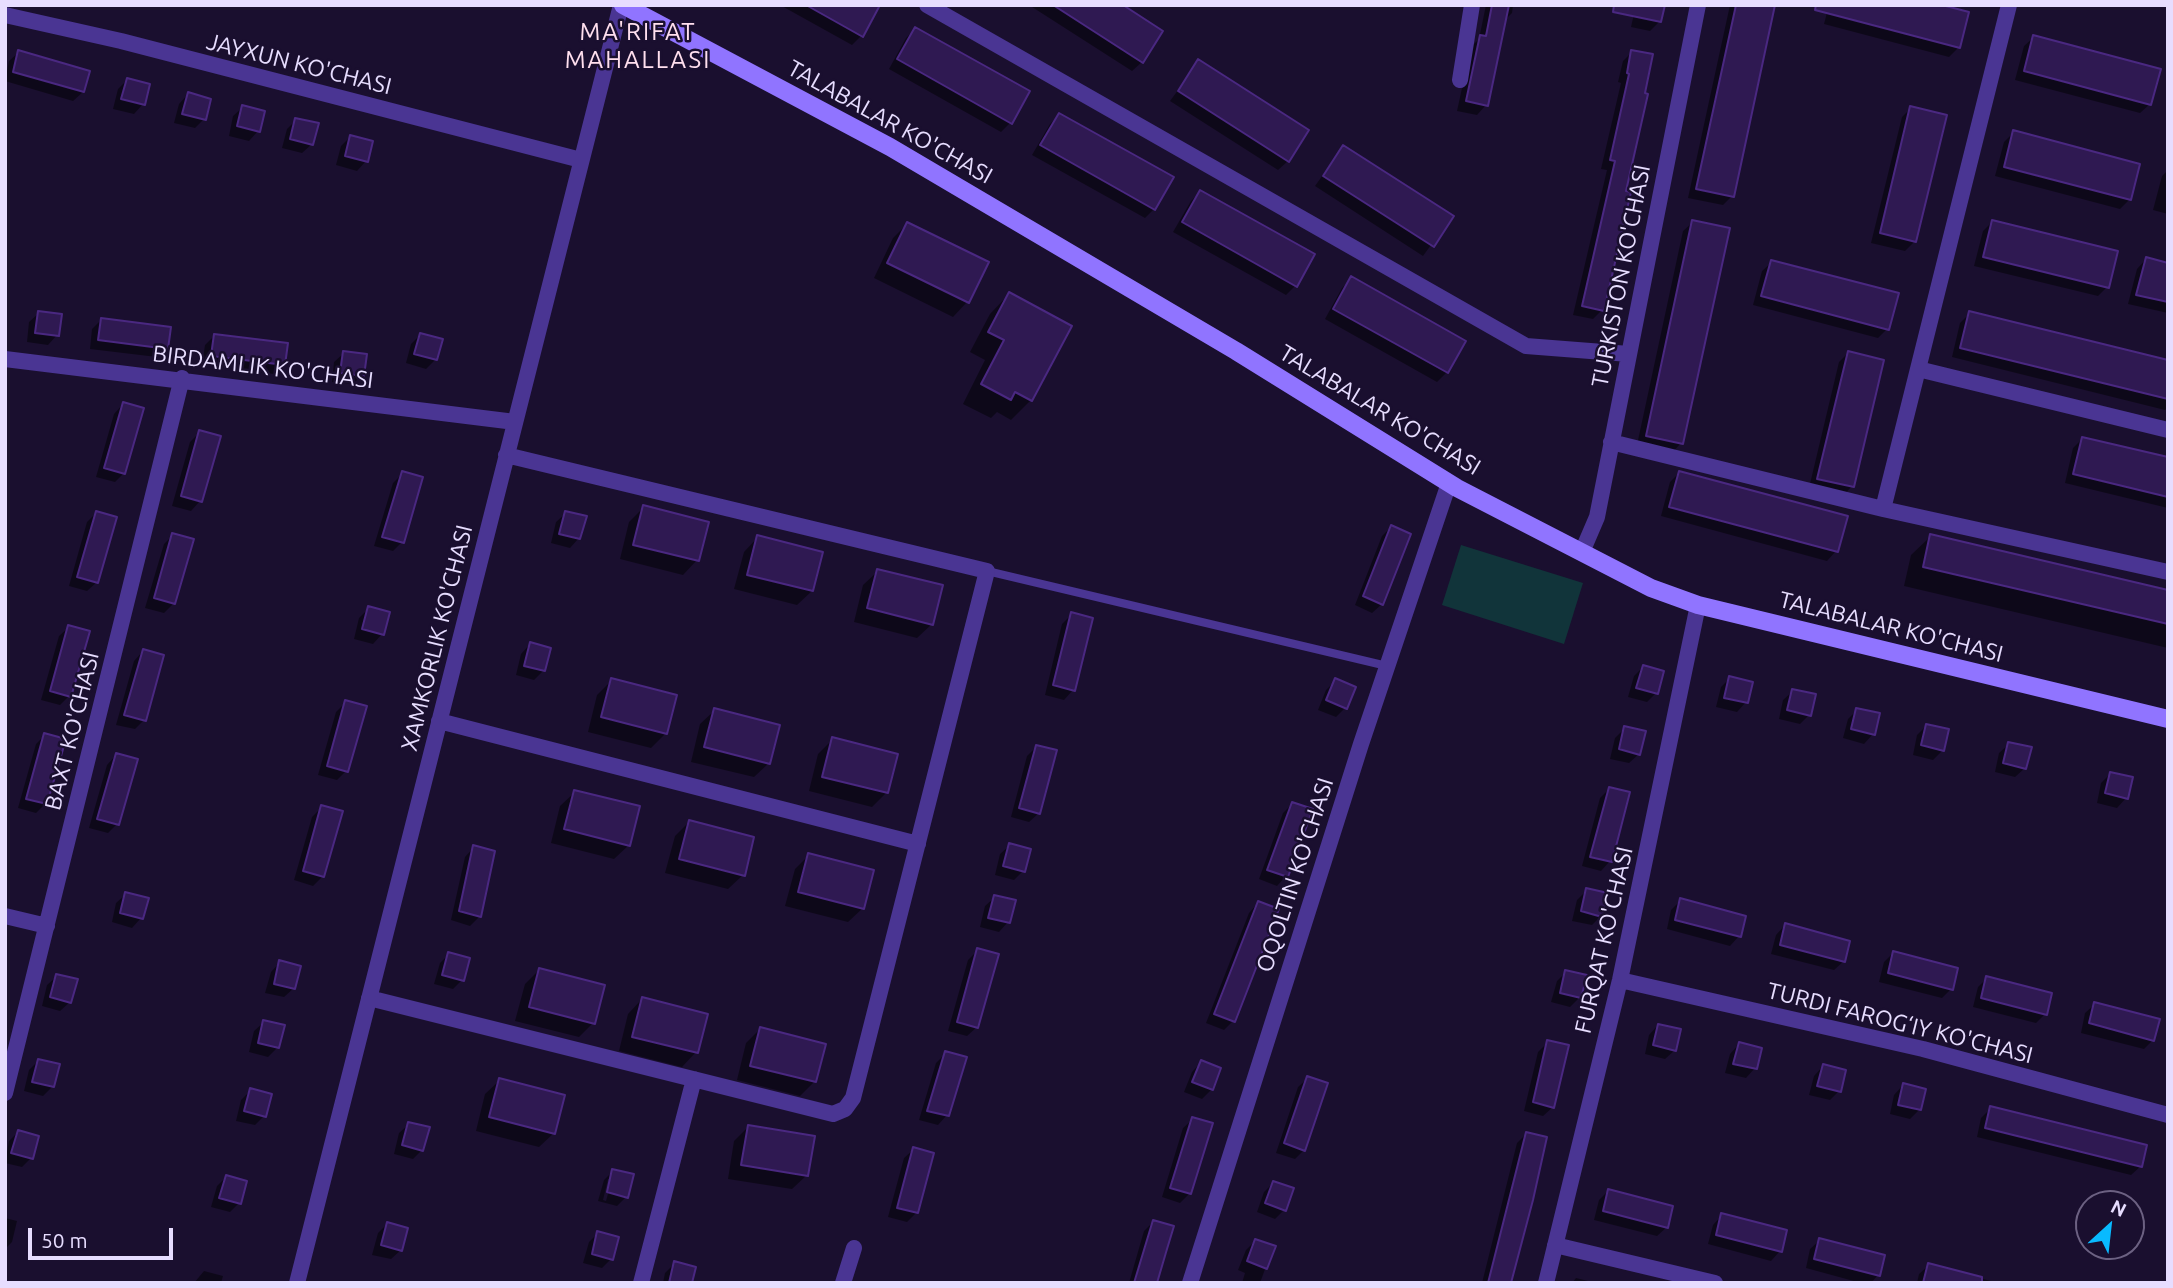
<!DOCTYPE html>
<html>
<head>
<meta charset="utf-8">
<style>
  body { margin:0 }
  #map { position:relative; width:2173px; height:1288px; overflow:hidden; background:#1a0f2f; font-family:Ubuntu,sans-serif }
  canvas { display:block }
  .frame { position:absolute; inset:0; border:7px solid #e7ddff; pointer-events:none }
  .north { position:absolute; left:2075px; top:1190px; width:70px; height:70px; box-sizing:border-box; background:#1a0f2f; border:2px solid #6c6182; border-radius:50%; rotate:27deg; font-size:19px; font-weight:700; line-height:28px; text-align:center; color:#e7ddff }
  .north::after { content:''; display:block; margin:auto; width:24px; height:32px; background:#09baff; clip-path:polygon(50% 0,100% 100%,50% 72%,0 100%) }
  .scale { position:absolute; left:28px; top:1228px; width:145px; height:32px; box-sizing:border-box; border:4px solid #e7ddff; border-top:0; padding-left:9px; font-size:21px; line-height:24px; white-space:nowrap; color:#e7ddff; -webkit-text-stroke:5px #1a0f2f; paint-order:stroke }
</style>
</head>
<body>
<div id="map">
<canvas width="2173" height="1288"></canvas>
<div class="frame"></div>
<div class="north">N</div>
<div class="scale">50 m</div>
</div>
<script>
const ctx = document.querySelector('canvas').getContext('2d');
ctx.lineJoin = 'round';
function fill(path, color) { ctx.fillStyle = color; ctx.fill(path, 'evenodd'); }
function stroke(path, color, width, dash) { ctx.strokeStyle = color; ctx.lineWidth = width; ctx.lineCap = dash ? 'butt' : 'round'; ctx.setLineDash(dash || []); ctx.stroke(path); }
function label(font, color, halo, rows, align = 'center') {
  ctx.font = font + ' Ubuntu,sans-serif'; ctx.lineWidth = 5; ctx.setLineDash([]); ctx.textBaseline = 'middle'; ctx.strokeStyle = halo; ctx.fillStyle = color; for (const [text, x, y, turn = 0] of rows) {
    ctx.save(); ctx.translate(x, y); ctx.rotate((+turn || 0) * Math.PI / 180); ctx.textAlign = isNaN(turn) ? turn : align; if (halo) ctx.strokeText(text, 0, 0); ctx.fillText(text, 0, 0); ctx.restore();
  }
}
fill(new Path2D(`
  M1461,545L1583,583L1564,644L1442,605Z`), '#11343a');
fill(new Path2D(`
  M780,5H878L861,36L852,45Z
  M1029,5H1119L1142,62L1132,71Z
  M1486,5H1513L1512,13L1504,21L1486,105L1477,115L1457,111L1471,47L1479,39Z
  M1636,5L1660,21L1650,31L1631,27Z
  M1730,5H1774L1732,196L1723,205L1688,198Z
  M1829,5L1958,48L1949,57L1824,24Z
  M915,29L1010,123L1001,132L889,69L906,38Z
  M2034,37L2150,104L2140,113L2015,80L2024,46Z
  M19,52L83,92L73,101L5,81L9,61Z
  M1632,52L1624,192L1602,310L1593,319L1573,315L1607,170L1601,169L1621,83L1618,82L1623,61Z
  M1199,62L1288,161L1278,170L1170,101Z
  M127,80L143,104L134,114L113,109L118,89Z
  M188,94L204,119L195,128L174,123L179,104Z
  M243,107L258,131L249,141L229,136L233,116Z
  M1911,108L1915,241L1905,251L1871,243L1902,117Z
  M1059,115L1154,209L1145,218L1032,155L1050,124Z
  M296,120L312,144L302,153L282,148L287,129Z
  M2014,132L2129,200L2120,209L1995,176L2004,142Z
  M351,136L366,161L357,171L336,165L341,146Z
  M1343,147L1452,216L1423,256L1315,186Z
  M2168,170V214L2153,210L2162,176Z
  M1200,192L1296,285L1286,295L1173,232L1191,201Z
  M1693,222L1681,443L1672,453L1637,445L1683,231Z
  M1992,222L2107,287L2098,296L1974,266L1983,231Z
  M907,224L967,302L953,317L874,278L893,238Z
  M2146,259L2168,265V313L2128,304L2137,269Z
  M1772,262L1887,329L1878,338L1753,305L1762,271Z
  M1352,278L1464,341L1447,372L1437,382L1325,319L1342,288Z
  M1009,294L1070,327L1031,400L1011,420L997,412L991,418L963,404L985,360L970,352L990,314Z
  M39,313L57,335L48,345L27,342L29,322Z
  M1970,313L2168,361V407L2165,410L1952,357L1960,323Z
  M102,319L166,348L157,357L90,349L92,329Z
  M420,335L436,359L426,369L406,363L411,344Z
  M214,336L283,364L274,374L202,365L205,345Z
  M1849,352L1852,486L1843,496L1809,488L1839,362Z
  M344,353L362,375L353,384L332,382L334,362Z
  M123,404L124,473L115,482L96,477L114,414Z
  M200,432V501L191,511L172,506L190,442Z
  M2083,438L2168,459V508L2065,483L2073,448Z
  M403,473L402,542L393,551L374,546L393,483Z
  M1679,473L1836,551L1827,561L1661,516L1670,482Z
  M644,507L697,560L683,575L620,559L629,522Z
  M96,513L97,582L87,591L69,586L87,522Z
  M566,513L579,538L570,548L551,543L556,522Z
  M1391,527L1382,604L1372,613L1355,605L1382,536Z
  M173,535L174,603L164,613L145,608L164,544Z
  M1931,536L2168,592V648L1904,586L1911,555Z
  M758,537L812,591L797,605L734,589L744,552Z
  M878,571L932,624L917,638L854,622L863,585Z
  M369,608L382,634L373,644L354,639L359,618Z
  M1072,614L1073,690L1064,700L1045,695L1062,624Z
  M69,627V696L60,705L41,700L59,636Z
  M530,644L544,670L534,680L516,675L521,654Z
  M143,651L144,720L135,729L116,725L134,661Z
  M1643,667L1656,693L1647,702L1628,697L1634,676Z
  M1730,678L1746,702L1737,712L1716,707L1721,687Z
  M612,680L666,733L651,748L588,732L597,695Z
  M1336,680L1345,708L1336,717L1318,710L1326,690Z
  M1793,691L1809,715L1800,724L1779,719L1783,700Z
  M346,702V771L337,780L318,775L336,712Z
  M715,710L769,763L754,777L691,762L700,724Z
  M1857,710L1873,734L1864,744L1843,738L1848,719Z
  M1926,726L1943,750L1933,760L1913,755L1917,735Z
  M1625,728L1639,754L1629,763L1610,759L1615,738Z
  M45,735L46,803L36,813L18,808L36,744Z
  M833,739L887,792L872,807L809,791L818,754Z
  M2009,744L2025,768L2015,777L1995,772L1999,753Z
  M1036,747L1039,813L1029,822L1011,817L1027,756Z
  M116,755L117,824L108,833L89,828L107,765Z
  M2110,774L2126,798L2117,808L2097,803L2101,783Z
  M1609,789L1610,861L1601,871L1582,866L1600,798Z
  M575,792L629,845L614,859L551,843L560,806Z
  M1292,804L1286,876L1277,886L1259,879L1283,813Z
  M322,807L323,876L313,886L294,880L312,817Z
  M689,822L743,875L728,889L665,873L675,836Z
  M1010,845L1023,871L1014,880L995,875L1000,854Z
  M474,847L480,916L470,926L451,920L465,857Z
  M809,855L863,908L848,922L785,906L795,869Z
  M1587,890L1601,916L1592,925L1572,921L1577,900Z
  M126,894L141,918L132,928L112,922L116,903Z
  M995,897L1008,922L999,932L980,927L985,906Z
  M1681,900L1739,936L1730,946L1667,929L1671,910Z
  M1258,903L1233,1021L1224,1030L1206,1023L1249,913Z
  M1785,925L1844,961L1834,970L1771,954L1776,935Z
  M978,950L977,1027L967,1036L948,1031L968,960Z
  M1893,953L1951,989L1942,998L1879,982L1884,962Z
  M449,954L462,980L453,989L434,984L440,963Z
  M280,962L294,988L284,997L265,993L271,972Z
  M539,970L593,1023L579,1037L515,1021L525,984Z
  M1566,972L1580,997L1570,1007L1551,1002L1557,981Z
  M57,976L70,1002L60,1011L42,1006L47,985Z
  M1987,978L2045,1014L2036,1023L1973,1007L1978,987Z
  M642,999L696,1052L682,1067L619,1051L628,1014Z
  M2095,1004L2153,1040L2144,1049L2081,1033L2085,1013Z
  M264,1022L278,1047L268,1057L249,1052L254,1031Z
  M1658,1025L1675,1050L1665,1059L1645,1054L1649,1035Z
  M760,1029L814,1082L800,1096L737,1080L746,1043Z
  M1548,1042L1553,1107L1543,1116L1524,1111L1538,1052Z
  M1739,1044L1755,1068L1746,1078L1725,1073L1730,1054Z
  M946,1053L947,1115L938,1125L919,1120L936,1063Z
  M39,1060L52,1087L43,1096L24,1091L29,1070Z
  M1201,1062L1212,1089L1202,1099L1184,1092L1192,1072Z
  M1823,1066L1839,1091L1830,1100L1809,1095L1814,1076Z
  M1308,1078L1304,1150L1295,1159L1276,1153L1298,1087Z
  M500,1080L554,1133L539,1147L476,1131L485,1094Z
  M1903,1085L1920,1109L1910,1119L1890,1114L1894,1095Z
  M251,1090L264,1116L255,1125L236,1121L241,1100Z
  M1991,1108L2141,1166L2131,1175L1977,1137L1981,1118Z
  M1193,1119L1190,1193L1180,1203L1162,1197L1183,1128Z
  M409,1124L422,1150L413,1159L394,1154L399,1133Z
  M748,1127L807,1175L792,1189L728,1179L734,1141Z
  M18,1132L31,1158L22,1167L5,1163L9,1141Z
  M1526,1134L1509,1283H1482L1517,1143Z
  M914,1149L917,1212L907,1222L888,1217L904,1158Z
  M613,1171L626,1197L617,1206L598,1201L604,1180ZM608,1179H612L606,1201L603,1200Z
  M226,1177L239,1203L230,1212L211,1207L217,1186Z
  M1273,1183L1284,1210L1275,1219L1257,1212L1264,1192Z
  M1608,1191L1667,1227L1657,1236L1594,1220L1599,1200Z
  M1722,1215L1780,1251L1771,1261L1708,1244L1713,1225Z
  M5,1218L17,1221L12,1242L5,1249Z
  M1153,1222L1156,1283H1129L1144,1231Z
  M387,1224L401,1250L391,1259L372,1255L378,1233Z
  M598,1233L611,1259L602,1268L583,1263L589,1242Z
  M1820,1240L1878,1275L1871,1283H1861L1806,1268L1810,1249Z
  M1255,1241L1273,1247L1260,1283H1242L1245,1273L1238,1270L1246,1250Z
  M675,1263L690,1283H663L665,1273Z
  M1929,1265L1991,1281V1283H1917L1919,1274Z
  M204,1271L223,1276L221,1283H194Z
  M1576,1278L1596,1283H1572Z`), '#0007');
const building = new Path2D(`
  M806,5H880L863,37Z
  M1053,5H1123L1163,31L1143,63Z
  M1492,5H1509L1488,106L1466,101L1480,35L1486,36Z
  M1614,5H1665L1661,22L1613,12Z
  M1736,5H1775L1734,197L1696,189Z
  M1816,5H1942L1969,12L1960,48L1815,10Z
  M915,27L1030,91L1012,124L897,59Z
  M2033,35L2161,69L2151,105L2024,71Z
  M18,50L90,71L84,92L13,72Z
  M1631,50L1653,54L1645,93L1648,94L1626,191L1631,192L1604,311L1582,306L1615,161L1610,160L1629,74L1627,73Z
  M1198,59L1309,130L1289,162L1178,91Z
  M127,78L150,84L145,105L121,99Z
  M188,92L211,99L206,120L182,114Z
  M242,105L265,111L260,132L237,126Z
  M1910,106L1947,115L1916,242L1880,233Z
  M1059,113L1174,177L1155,210L1040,145Z
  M295,118L319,123L313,145L290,139Z
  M2013,130L2140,164L2131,200L2004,167Z
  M350,135L373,141L368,162L345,156Z
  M1343,145L1454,216L1434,247L1323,176Z
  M1200,190L1315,254L1297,287L1182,222Z
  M1692,220L1730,228L1683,444L1646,436Z
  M1992,220L2118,251L2109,288L1983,257Z
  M907,222L989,262L969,303L887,263Z
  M2146,257L2168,263V302L2136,295Z
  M1771,260L1899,293L1889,330L1761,296Z
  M1351,276L1466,341L1448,373L1333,309Z
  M1009,292L1072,326L1032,401L1015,392L1011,400L981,384L1004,340L988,332Z
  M38,311L62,314L59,336L35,333Z
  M1969,311L2168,360V399L1960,348Z
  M101,318L171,327L168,349L98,340Z
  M420,333L443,339L437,360L414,354Z
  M214,334L288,343L285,365L211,356Z
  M343,351L367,354L364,376L340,373Z
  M1848,351L1884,360L1854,487L1817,479Z
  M123,402L144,408L125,474L104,468Z
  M199,430L221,436L202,502L181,496Z
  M2082,437L2168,457V497L2073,474Z
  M402,471L423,477L404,543L382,537Z
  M1679,471L1848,516L1838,552L1669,507Z
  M643,505L709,522L699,561L633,545Z
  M96,511L117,517L98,583L77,577Z
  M565,511L587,516L580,539L559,534Z
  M1391,525L1411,534L1383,605L1363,596Z
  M172,533L194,539L175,604L154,598Z
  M1930,534L2168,590V624L1923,567Z
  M757,535L823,552L813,591L747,575Z
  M877,569L943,585L933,625L867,608Z
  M368,606L390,612L384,635L362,629Z
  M1071,612L1093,618L1075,691L1053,685Z
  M68,625L90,631L71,697L50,691Z
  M530,642L551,648L545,671L524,666Z
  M143,649L164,655L146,721L124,715Z
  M1643,665L1664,671L1658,694L1636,688Z
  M1729,676L1753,682L1748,703L1724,698Z
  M611,678L677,695L667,734L601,717Z
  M1335,678L1356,687L1347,709L1326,700Z
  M1792,689L1816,694L1811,716L1787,710Z
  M345,700L367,706L348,772L327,766Z
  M714,708L780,725L770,764L704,747Z
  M1856,708L1880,713L1875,735L1851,729Z
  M1926,724L1949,729L1944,751L1921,745Z
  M1624,726L1646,731L1640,755L1619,749Z
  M44,733L66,739L47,804L26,799Z
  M832,737L898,754L888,793L822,777Z
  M2008,742L2032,747L2026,769L2003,763Z
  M1036,745L1057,750L1040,814L1019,808Z
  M116,753L138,759L119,825L97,819Z
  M2110,772L2133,777L2128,799L2105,793Z
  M1609,787L1630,792L1612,862L1590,857Z
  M574,790L640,806L630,846L564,829Z
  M1292,802L1313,809L1288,877L1267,870Z
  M321,805L343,811L324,877L303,871Z
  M689,820L754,837L745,876L679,859Z
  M1009,843L1031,849L1025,872L1003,866Z
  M473,845L495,851L481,917L459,911Z
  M808,853L874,870L864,909L798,892Z
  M1586,888L1608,893L1602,917L1581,911Z
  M125,892L149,898L143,919L120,913Z
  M994,895L1016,900L1010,923L988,918Z
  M1680,898L1746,916L1741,937L1675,920Z
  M1258,901L1279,909L1235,1022L1214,1014Z
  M1785,923L1850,941L1845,962L1780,945Z
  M977,948L999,954L978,1028L957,1022Z
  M1893,951L1958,968L1953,990L1888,973Z
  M448,952L470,958L464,981L442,975Z
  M279,960L301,966L295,989L274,984Z
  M539,968L605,985L595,1024L529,1007Z
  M1565,970L1587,975L1581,998L1560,993Z
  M56,974L78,979L71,1003L50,997Z
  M1986,976L2052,993L2047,1015L1981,998Z
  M642,997L708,1014L698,1053L632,1037Z
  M2094,1002L2160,1019L2154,1041L2089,1023Z
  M263,1020L285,1025L279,1048L258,1043Z
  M1658,1024L1681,1029L1676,1051L1653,1045Z
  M760,1027L826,1044L816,1082L750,1066Z
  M1547,1040L1569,1045L1554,1108L1533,1102Z
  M1739,1042L1762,1048L1757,1069L1733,1064Z
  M945,1051L967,1057L949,1116L927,1111Z
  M38,1059L60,1064L54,1087L32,1082Z
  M1201,1060L1221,1068L1213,1090L1192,1082Z
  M1823,1064L1846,1070L1841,1092L1817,1086Z
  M1307,1076L1328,1083L1305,1151L1284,1143Z
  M499,1078L565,1095L555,1134L489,1117Z
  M1903,1083L1926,1089L1921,1110L1898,1105Z
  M250,1088L272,1094L266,1117L244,1111Z
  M1990,1106L2147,1145L2142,1167L1985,1128Z
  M1192,1117L1213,1123L1191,1194L1170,1188Z
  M408,1122L430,1127L423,1151L402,1145Z
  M748,1125L815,1136L808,1176L741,1165Z
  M18,1130L39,1136L33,1159L11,1153Z
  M1526,1132L1547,1137L1533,1200L1511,1283H1488Z
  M913,1147L934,1153L918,1213L897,1208Z
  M612,1169L634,1174L628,1198L607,1192Z
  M226,1175L247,1181L241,1204L219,1198Z
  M1273,1181L1294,1188L1286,1211L1265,1203Z
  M1608,1189L1673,1206L1668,1228L1603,1211Z
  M1721,1213L1787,1230L1782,1252L1716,1235Z
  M1153,1220L1174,1226L1167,1249L1157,1283H1134Z
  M387,1222L408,1228L402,1251L381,1245Z
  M597,1231L619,1237L613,1260L592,1254Z
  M1819,1238L1885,1255L1880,1276L1814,1259Z
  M1255,1239L1276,1246L1267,1269L1247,1261Z
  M674,1261L696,1267L692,1283H669Z
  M1928,1263L1982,1277V1283H1923Z`);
fill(building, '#2f1952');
stroke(building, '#4a2881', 2);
stroke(new Path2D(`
  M987,571L1387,666`), '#4a3593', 8);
stroke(new Path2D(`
  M927,5L1526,346L1629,354
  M5,15L121,41L581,160
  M1460,80L1472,5
  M5,359L515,422
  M1918,369L2168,430
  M1611,442L1883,509L2168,572
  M1883,509L2009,5
  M1582,552L1597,517L1698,5
  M439,721L918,844
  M5,916L47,926
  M1620,980L1923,1049L2168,1115
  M369,998L833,1114L845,1109L853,1098L987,571L506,455
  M5,1093L182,378
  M1555,1245L1715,1283
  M297,1283L621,5
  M641,1283L694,1079
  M843,1283L854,1248
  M1190,1283L1361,744L1449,483
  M1546,1283L1620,980L1698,605`), '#4a3593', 16);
stroke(new Path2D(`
  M623,5L890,147L1236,351L1457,488L1651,588L1698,605L2168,719`), '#9074ff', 18);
label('23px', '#e7ddff', '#1a0f2f', [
  ["JAYXUN KO'CHASI",299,64,14],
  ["TALABALAR KO'CHASI",890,122,29],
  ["TURKISTON KO'CHASI",1621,276,-79],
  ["BIRDAMLIK KO'CHASI",263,367,7],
  ["TALABALAR KO'CHASI",1380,410,31],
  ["TALABALAR KO'CHASI",1891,627,14],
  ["XAMKORLIK KO'CHASI",437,638,-76],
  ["BAXT KO'CHASI",72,731,-76],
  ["OQOLTIN KO'CHASI",1295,875,-72],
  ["FURQAT KO'CHASI",1604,940,-77],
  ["TURDI FAROG‘IY KO'CHASI",1900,1023,14]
]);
ctx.letterSpacing = '2px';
label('24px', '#ffdfee', '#1a0f2f', [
  ["MA'RIFAT",638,32],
  ["MAHALLASI",638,60]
]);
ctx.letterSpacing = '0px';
</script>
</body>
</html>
